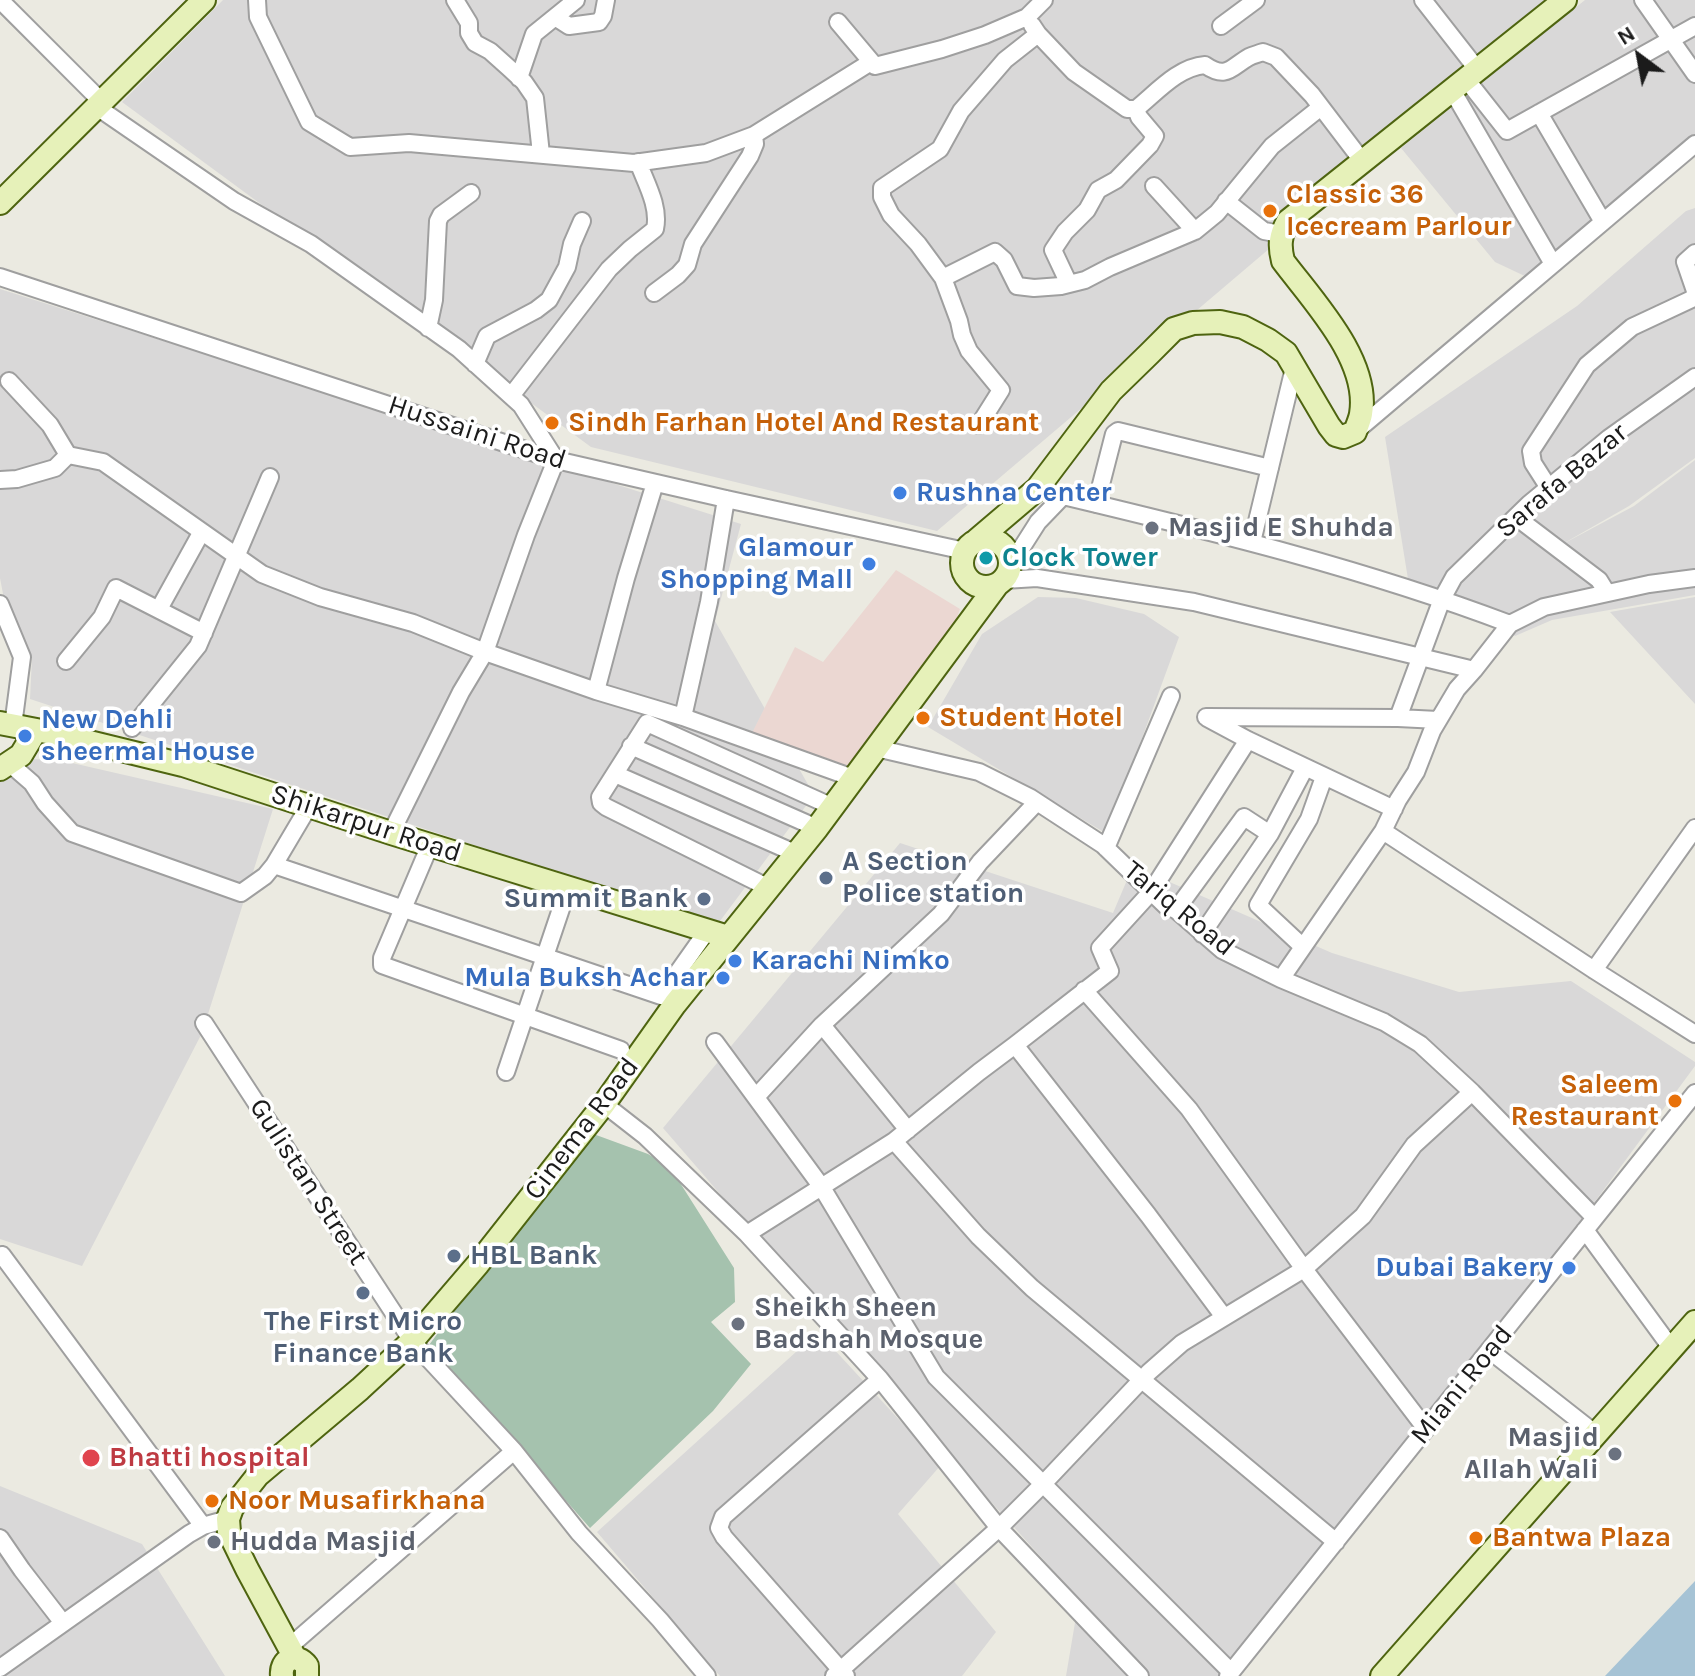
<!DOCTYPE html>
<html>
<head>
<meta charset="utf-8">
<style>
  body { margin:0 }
  #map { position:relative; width:1695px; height:1676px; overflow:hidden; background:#ebeae1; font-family:Karla,sans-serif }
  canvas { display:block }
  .north { position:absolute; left:1599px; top:16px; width:80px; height:80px; -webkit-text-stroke:6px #fff; paint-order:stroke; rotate:328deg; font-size:22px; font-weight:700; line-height:32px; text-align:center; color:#1b1b1b }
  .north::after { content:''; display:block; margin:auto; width:28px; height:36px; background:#1b1b1b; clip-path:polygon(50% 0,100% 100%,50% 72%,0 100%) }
</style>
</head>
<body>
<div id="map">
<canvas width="1695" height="1676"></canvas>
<div class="north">N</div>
</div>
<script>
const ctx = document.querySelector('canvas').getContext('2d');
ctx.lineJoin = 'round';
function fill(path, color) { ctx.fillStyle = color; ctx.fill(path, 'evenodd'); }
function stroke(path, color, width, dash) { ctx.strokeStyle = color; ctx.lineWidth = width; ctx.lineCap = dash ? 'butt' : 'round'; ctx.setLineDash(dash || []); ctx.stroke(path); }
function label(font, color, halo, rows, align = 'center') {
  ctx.font = font + ' Karla,sans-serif'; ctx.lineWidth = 7; ctx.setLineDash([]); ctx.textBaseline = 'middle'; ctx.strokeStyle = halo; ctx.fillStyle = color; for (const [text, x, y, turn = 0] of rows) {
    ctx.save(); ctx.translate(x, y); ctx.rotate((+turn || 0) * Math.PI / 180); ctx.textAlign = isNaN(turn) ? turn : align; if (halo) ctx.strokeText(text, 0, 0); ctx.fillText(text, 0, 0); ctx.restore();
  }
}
fill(new Path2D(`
  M223,0H1562L937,531L591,447L122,102Z
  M1585,0H1695V145L1529,278L1495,262L1401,148Z
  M1695,208V458L1629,506L1559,546L1634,506L1695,460V595L1552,620L1515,636L1463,599L1408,579L1385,437L1577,306L1686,211Z
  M0,289L741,524L715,621L814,795L717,925L30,699L32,657L7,615L0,578Z
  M1038,597L1076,598L1144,614L1179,637L1107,834L928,727L982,634Z
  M1695,597V704L1610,612Z
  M0,758L59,760L273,809L202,1033L82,1266L0,1239Z
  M900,843L1113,913L1133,866L1332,953L1459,992L1571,981L1695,1062V1066L1411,1451L1221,1676H1066L1079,1599L887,1387L663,1128Z
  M818,1332L941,1465L898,1514L996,1632L962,1676H720L597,1532Z
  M0,1486L142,1544L225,1676H0Z`), '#d9d8d8');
fill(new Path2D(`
  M896,570L960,609L947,645L845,777L750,737L795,647L823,662Z`), '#ebd7d2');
fill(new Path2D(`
  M588,1132L648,1154L670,1167L734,1268L735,1302L711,1322L751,1364L713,1411L590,1528L429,1345Z`), '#a5c2ae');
fill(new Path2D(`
  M1695,1581V1676H1605Z`), '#a6c3d5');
const street = new Path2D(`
  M0,0L102,102
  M257,0L258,17L309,122L350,147L409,143L634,163L706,153L754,135L871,62
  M455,0L469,23V33L475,43L490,51L509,68L524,82L535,98L541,154
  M1423,0L1477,69
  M1643,0L1695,74
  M555,17L569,26L599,22L603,16L606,0
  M838,22L875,66L942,49L985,35L1027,17L1044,0
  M1032,25L1038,34L1074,72L1127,109H1136
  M1221,26L1256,0
  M519,78L534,34L576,0
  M1466,79L1507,131L1695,26
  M1452,90L1553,264
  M97,107L234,201L311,244L459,349L521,405L556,460L526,535L485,652L461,692L391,833
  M1539,113L1603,222
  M1154,186L1195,231
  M1226,201L1264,231L1281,234
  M0,277L556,460L726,499L965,551
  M943,278L995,252L1004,260L1017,286L1034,288L1061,286L1085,280L1110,267L1195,231L1217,213L1272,146L1321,107
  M1069,284L1053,250L1065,232L1087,210L1098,190L1116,180L1150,145L1155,136L1139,117L1136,109C1156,93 1178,67 1205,65C1227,80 1231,67 1249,57C1253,55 1258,54 1263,52L1276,57L1312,95L1363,162
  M654,293L678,275L687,265L693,244L750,156L755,144L754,135
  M428,328L434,300L438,221L441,215L471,193
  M475,364L487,336L536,310L549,300L567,267L572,244L582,221
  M9,381L50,425L68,455L103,462L262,574L320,597L413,623L485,652L596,691L683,717L853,778
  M511,396L609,269L630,249L655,229C660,207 646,183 638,162
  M979,425L1001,390L969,351L962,335L959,321L943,278L918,244L891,215L882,197V188L940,149L961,111L1005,60L1038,34
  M1355,432L1695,144
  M0,480L17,479L55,468L68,455
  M1549,488L1533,463L1531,451L1587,365L1632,327L1694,298L1695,291L1685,262L1695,253
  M1096,504L1114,434L1118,431L1270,468
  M1516,517L1599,580L1607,593
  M1252,542L1294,368
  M1010,566L1038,522L1063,496C1214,532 1365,569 1510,624
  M1004,580L1037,578L1194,602L1474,670
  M0,604L22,657L13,726
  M159,609L201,533
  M66,661L102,617L116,588L204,633
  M596,691L626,578L655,483
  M683,717L709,602L726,499
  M1206,717L1398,718L1438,720
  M1207,718L1248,740L1394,809
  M1398,718L1442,599L1454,577L1529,504L1609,438L1695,377
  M132,728L198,646L270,477
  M631,746L817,828
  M876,748L979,772L1031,798L1103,845L1166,906L1176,910L1222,950L1281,979L1384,1022L1420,1044L1472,1092L1595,1218
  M9,763L32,783L45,803L72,833L241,893L265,876L274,865L309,806
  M615,774L797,854
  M1383,831L1594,970L1695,1034
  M430,845L382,958V965L621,1050
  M1106,848L1171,696
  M274,865L661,996L707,931
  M769,888L606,807L601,803L600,797L647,723L833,807
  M1176,910L1244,817L1270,834
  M1202,934L1270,834L1305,768
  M1303,947L1258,905L1309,819L1324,777
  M1594,970L1695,828
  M1281,979L1383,831L1398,800L1416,772L1432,731L1457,689L1474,670L1510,624L1544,607L1649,584L1695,578
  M1084,990L1189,1109L1304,1269L1426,1429
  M204,1023L412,1341L514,1451L579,1533L660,1620L707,1676
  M822,1025L908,1130
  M715,1042L821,1186L936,1377L1231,1672
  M1015,1045L1148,1215L1224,1317
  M506,1072L568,888
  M756,1097L822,1025L941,914L980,862L1037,802
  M604,1104L645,1136L747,1234L880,1379L999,1528L1140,1676
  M894,1141L978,1236L1032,1288L1336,1542
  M1585,1230L1672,1349
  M747,1234L894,1141L979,1072L1015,1045L1110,971L1100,948L1151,892L1248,740
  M2,1255L203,1526
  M1489,1350L1596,1434
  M0,1538L22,1570L63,1623
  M289,1647L514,1451
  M0,1668L189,1534L203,1526L228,1519
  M834,1676L999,1528L1043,1484L1149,1372L1182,1343L1304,1269L1363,1216L1414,1145L1472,1092
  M846,1676L724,1537L719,1528L723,1517L880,1379
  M1228,1676L1695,1093`);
const secondary = new Path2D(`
  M0,203L204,0
  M962 563a24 24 0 1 1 48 0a24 24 0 1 1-48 0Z
  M977,540L1037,489L1111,391L1149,354L1174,329L1193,323L1220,322L1243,327L1268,340L1286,353L1329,426L1336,435L1343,437L1355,432C1357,426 1360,420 1361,414C1370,360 1313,301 1283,261C1279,245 1280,236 1288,221L1565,0
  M0,723L52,733L183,765L391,833L728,937
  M0,769L21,755L36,730
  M295,1658L247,1569L229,1532L228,1519L232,1508L258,1475L360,1389L412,1341L478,1264L604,1104L675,1004L817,828L997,585
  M282,1676C280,1659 297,1652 307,1666V1676
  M1382,1676L1695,1322`);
stroke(street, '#9f9f9f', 20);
stroke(secondary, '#4e6410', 26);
stroke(street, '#fff', 16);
stroke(secondary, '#e6f1b9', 22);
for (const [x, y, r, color] of [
  [1270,211,8,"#e8710a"],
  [552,423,8,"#e8710a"],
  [900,493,8,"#3f7fe0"],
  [1152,528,8,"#6b7280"],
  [986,558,8,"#0f9aa8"],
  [869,564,8,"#3f7fe0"],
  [923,718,8,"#e8710a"],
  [25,736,8,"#3f7fe0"],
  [826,878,8,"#5c6f8a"],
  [704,899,8,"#5c6f8a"],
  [735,961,8,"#3f7fe0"],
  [723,978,8,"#3f7fe0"],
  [1675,1101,8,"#e8710a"],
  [454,1256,8,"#5c6f8a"],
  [1569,1268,8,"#3f7fe0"],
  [363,1293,8,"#5c6f8a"],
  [738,1324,8,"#6b7280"],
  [1615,1454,8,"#6b7280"],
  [91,1458,10,"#e0444e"],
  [212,1501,8,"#e8710a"],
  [1476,1538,8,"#e8710a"],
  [214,1542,8,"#6b7280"]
]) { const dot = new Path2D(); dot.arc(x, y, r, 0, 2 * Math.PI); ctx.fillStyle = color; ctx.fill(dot); stroke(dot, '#fff', 3); }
label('bold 28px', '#c56008', '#fff', [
  ["Classic 36",1286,195],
  ["Icecream Parlour",1286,227],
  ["Sindh Farhan Hotel And Restaurant",568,423],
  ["Student Hotel",939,718],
  ["Saleem",1659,1085,"right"],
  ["Restaurant",1659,1117,"right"],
  ["Noor Musafirkhana",228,1501],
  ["Bantwa Plaza",1492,1538]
], 'left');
label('28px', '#1b1b1b', '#fff', [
  ["Hussaini Road",477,433,18],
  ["Sarafa Bazar",1562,481,-40],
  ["Shikarpur Road",366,824,18],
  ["Tariq Road",1179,909,39],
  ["Cinema Road",582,1129,-53],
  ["Gulistan Street",308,1182,57],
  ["Miani Road",1462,1385,-51]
]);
label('bold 28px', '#366cbe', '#fff', [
  ["Rushna Center",916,493],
  ["Glamour",853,548,"right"],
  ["Shopping Mall",853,580,"right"],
  ["New Dehli",41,720],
  ["sheermal House",41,752],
  ["Karachi Nimko",751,961],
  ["Mula Buksh Achar",707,978,"right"],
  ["Dubai Bakery",1553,1268,"right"]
], 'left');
label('bold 28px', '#5b616d', '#fff', [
  ["Masjid E Shuhda",1168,528],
  ["Sheikh Sheen",754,1308],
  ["Badshah Mosque",754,1340],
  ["Masjid",1599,1438,"right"],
  ["Allah Wali",1599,1470,"right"],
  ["Hudda Masjid",230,1542]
], 'left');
label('bold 28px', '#0d838f', '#fff', [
  ["Clock Tower",1002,558]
], 'left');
label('bold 28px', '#4e5e75', '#fff', [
  ["A Section",842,862],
  ["Police station",842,894],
  ["Summit Bank",688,899,"right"],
  ["HBL Bank",470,1256],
  ["The First Micro",363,1322,"center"],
  ["Finance Bank",363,1354,"center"]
], 'left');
label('bold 28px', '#be3a42', '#fff', [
  ["Bhatti hospital",109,1458]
], 'left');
</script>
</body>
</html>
